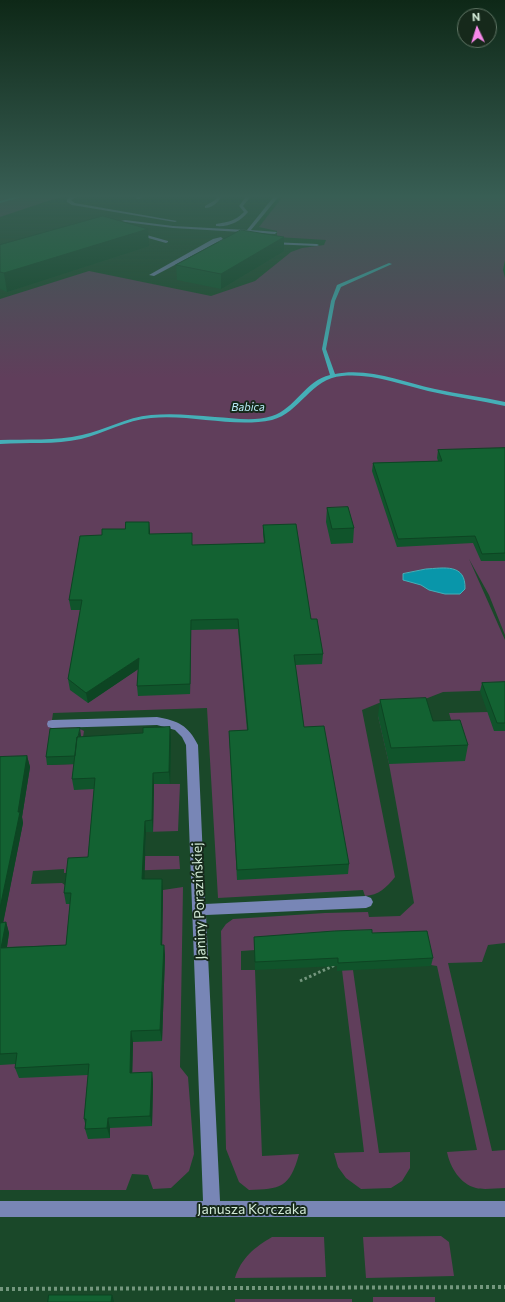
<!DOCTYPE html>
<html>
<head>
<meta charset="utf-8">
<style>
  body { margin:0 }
  #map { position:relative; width:505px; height:1302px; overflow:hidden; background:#1a4829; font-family:Commissioner,sans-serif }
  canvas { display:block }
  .north { position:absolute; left:457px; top:8px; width:40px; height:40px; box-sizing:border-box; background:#16291b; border:1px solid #617666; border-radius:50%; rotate:356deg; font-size:11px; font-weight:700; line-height:16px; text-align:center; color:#d1e9d6 }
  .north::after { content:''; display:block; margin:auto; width:14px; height:18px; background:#f888ea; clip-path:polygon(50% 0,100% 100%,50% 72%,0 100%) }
</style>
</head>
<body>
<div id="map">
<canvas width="505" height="1302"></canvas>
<div class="north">N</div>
</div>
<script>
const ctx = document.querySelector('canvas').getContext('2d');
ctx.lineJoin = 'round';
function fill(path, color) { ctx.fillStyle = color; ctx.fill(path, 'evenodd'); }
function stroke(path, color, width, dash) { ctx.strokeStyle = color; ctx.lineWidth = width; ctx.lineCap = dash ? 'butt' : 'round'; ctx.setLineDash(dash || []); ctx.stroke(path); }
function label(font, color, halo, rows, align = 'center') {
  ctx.font = font + ' Commissioner,sans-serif'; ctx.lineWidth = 4; ctx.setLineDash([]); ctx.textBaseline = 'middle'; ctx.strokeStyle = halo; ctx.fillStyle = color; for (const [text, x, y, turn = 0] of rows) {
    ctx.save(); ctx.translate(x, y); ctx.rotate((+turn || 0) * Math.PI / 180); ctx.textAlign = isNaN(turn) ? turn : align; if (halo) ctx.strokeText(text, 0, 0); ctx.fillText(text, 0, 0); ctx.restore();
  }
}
fill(new Path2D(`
  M0,195H70L48,201L0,217Z
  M284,195H505V635L489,595L469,559L505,640V690L443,692L420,701L379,703L362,710L395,877C386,888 379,895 365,896L363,890L218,898L207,708L53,713L51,727H76L84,731L83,737L48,765L78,764L149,784H180L178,831L146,832L145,856H179L180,869L64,873V869L33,871L31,884L62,883L69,888L163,890L183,887L180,1067L188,1077L194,1154L189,1171L171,1188L153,1189L148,1175L132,1174L126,1190H0V299L89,271L211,296L255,281L291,252L302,248L324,245L326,240L277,237V231L259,227Z
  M488,712L495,731H505V943L488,945L482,962L448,963L492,1151L505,1150V1188C496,1188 484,1190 476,1188C460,1184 450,1167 447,1152L477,1150L437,966L271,939L254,940L255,950L241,951V970H255L262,1156L299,1154C290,1188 280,1189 249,1190L239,1182L226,1149L221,931L226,924L233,919L325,913L368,912L369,917L400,916L414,903L389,764L378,716L430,737L456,736L449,713Z
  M342,970H353L379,1153L410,1152V1168L402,1181L391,1188L361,1189L346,1178L338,1167L334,1153L364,1152Z
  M441,1236L449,1242L454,1276L366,1278L363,1237Z
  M272,1237H324L326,1277L235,1278C241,1258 255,1247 272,1237Z
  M373,1297H435V1302H373Z
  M235,1299H352V1302H235Z`), '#603e5b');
const water = new Path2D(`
  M426,569C444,568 466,563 465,589L460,594H445L429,590L421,585L403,580V574Z`);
fill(water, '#0996aa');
stroke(water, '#45afb7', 1);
fill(new Path2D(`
  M22,195H29L0,203V201Z
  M389,263L392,264L341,287L335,301L326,349L335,374C368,367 403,382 435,389C458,394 482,397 505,402V406C479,400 453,397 428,391C400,384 371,373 342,376C311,378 300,413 272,420C233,428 191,414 151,418C126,420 105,433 81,439C55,445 27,442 0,444V440C27,439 55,441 82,435C106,430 126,417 151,415C172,413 193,415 215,417C233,418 254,422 272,416C295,409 306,380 330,375L322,349L331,301L337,285Z`), '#45afb7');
stroke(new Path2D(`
  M300,981L333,966L332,964`), '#73967d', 3, [2.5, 2.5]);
stroke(new Path2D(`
  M0,1289L505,1287`), '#73967d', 4, [3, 3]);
fill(new Path2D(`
  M74,195H81L71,200L75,203L177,221L175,222L72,205L67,202V199Z
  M139,195H144L140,199H136Z
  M219,195H223C219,201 213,208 205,208V206L215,200Z
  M247,195H252L243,206L248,212C240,222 229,227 216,226V224C228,222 235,221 244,212L239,206Z
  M275,195H280L251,230L277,232L275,234L173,228L125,222L110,225L108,224L125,220L173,226L247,230Z
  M136,232L168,241V242L166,243L134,234Z
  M221,237L223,239L237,241L235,242H218L154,276L149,275L213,239Z
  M271,242L317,244L319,245L317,246L269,244Z
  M157,717C178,721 188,725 198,745L205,904L366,896L371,898L373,902L371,906L366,908L206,915L220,1201H505V1217H0V1201H203L186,745L182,737L175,730L157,725L52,728L48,727L47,724L48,721L52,720Z`), '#7886b6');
fill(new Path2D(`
  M284,237V251L221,289L177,280L176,265Z
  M0,245L149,246L7,292L0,289Z
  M505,260V278L503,270Z
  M505,448V561H481L473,543L397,547L372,471L373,463L438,461L437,458L438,450Z
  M327,508L354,528L353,543L331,544L326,522Z
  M263,525L311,619L323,654L322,664L295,665L304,727L349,864L348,874L237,880L229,731L247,730L238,629L191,630L190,694L138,696L137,686L138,669L88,703L70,690L68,679L81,610H71L69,600L102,535L150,531V534L193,545L264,543L263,534Z
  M505,682V731H494L480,691L482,683Z
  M380,700L433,721L468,745L465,761L389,764L378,716Z
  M81,737L171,738L170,784H154L153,832H146L144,879H162L163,890L162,945H164L165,956L162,1041L133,1042L132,1073L152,1072L153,1083L152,1126L110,1128V1138L88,1139L85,1129V1123L84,1119L88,1075L19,1078L15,1068L16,1064L0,1065V757L27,756L30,767L22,817L23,823L3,922H6L9,933L7,947L66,945L70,904H66L64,893L88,857L94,789L74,790L72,779L74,764L47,765L46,757Z
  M372,933L433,958L431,966L337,971V966L255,970L254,937Z`), '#10542b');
fill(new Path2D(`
  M148,229L149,246L7,292L4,273Z
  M284,237V251L221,289V274Z
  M149,522L150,531L149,543Z
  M191,620V630L190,694V684Z
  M139,658L140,668L88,703L86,693Z
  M170,727L171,738L170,784L169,772Z
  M80,728L81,736L75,756Z
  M27,756L30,767L22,817L23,823L1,934L0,932V908Z
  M153,773L154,784L153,832L152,820Z
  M145,821L146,832L144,891L142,879Z
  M162,879L163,890L162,956L161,945Z
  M6,922L9,933L5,959L1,948Z
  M164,945L165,956L162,1041L160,1030Z
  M131,1031L133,1042L132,1084L130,1073Z
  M152,1072L153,1083L152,1126L150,1116Z
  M108,1118L110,1128V1138L107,1128Z
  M112,1295L114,1301V1302H111Z`), '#0d4523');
const building = new Path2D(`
  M103,216L148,229L4,273L0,272V245Z
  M241,230L284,237L221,274L176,265Z
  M505,448V553L482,554L475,536L398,539L373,463L442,461L438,450Z
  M348,507L354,528L332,529L327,508Z
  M126,522H149V534L192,533V545L265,543L263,525L296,524L311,619H317L323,654L294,655L304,727L324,726L349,864L237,870L229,731L248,730L238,619L191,620L190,684L137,686L139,658L86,693L68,679L82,600H69L80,536L102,535V529H125Z
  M505,682V723H497L482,683Z
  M426,698L433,721L460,720L468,745L391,748L380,700Z
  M170,727L169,772L153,773L152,820L145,821L142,879H162L161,945H164L160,1030L131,1031L130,1073L152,1072L150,1116L108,1118L107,1128L85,1129L86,1119H84L89,1064L15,1068L17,1053L0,1054V923L6,922L1,948L66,945L71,893H64L68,858L88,857L95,778L72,779L77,737L143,733V728Z
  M80,728L78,737H77L75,756L46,757L50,729Z
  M27,756L18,812H20L0,908V757Z
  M372,930V933L427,931L433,958L338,963V958L255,962L254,937L334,931Z
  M49,1295H112L111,1302H48Z`);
fill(building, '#136232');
stroke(building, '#0d4523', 1);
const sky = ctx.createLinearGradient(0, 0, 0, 378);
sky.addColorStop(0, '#0e2817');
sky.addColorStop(0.52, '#385e54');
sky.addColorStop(1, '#385e5400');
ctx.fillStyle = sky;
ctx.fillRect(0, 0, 505, 378);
label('italic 11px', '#b8ebf6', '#16291b', [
  ["Babica",248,407]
]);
label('14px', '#d1e9d6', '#16291b', [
  ["Janiny Porazińskiej",199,901,-92],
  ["Janusza Korczaka",252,1209]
]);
</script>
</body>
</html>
